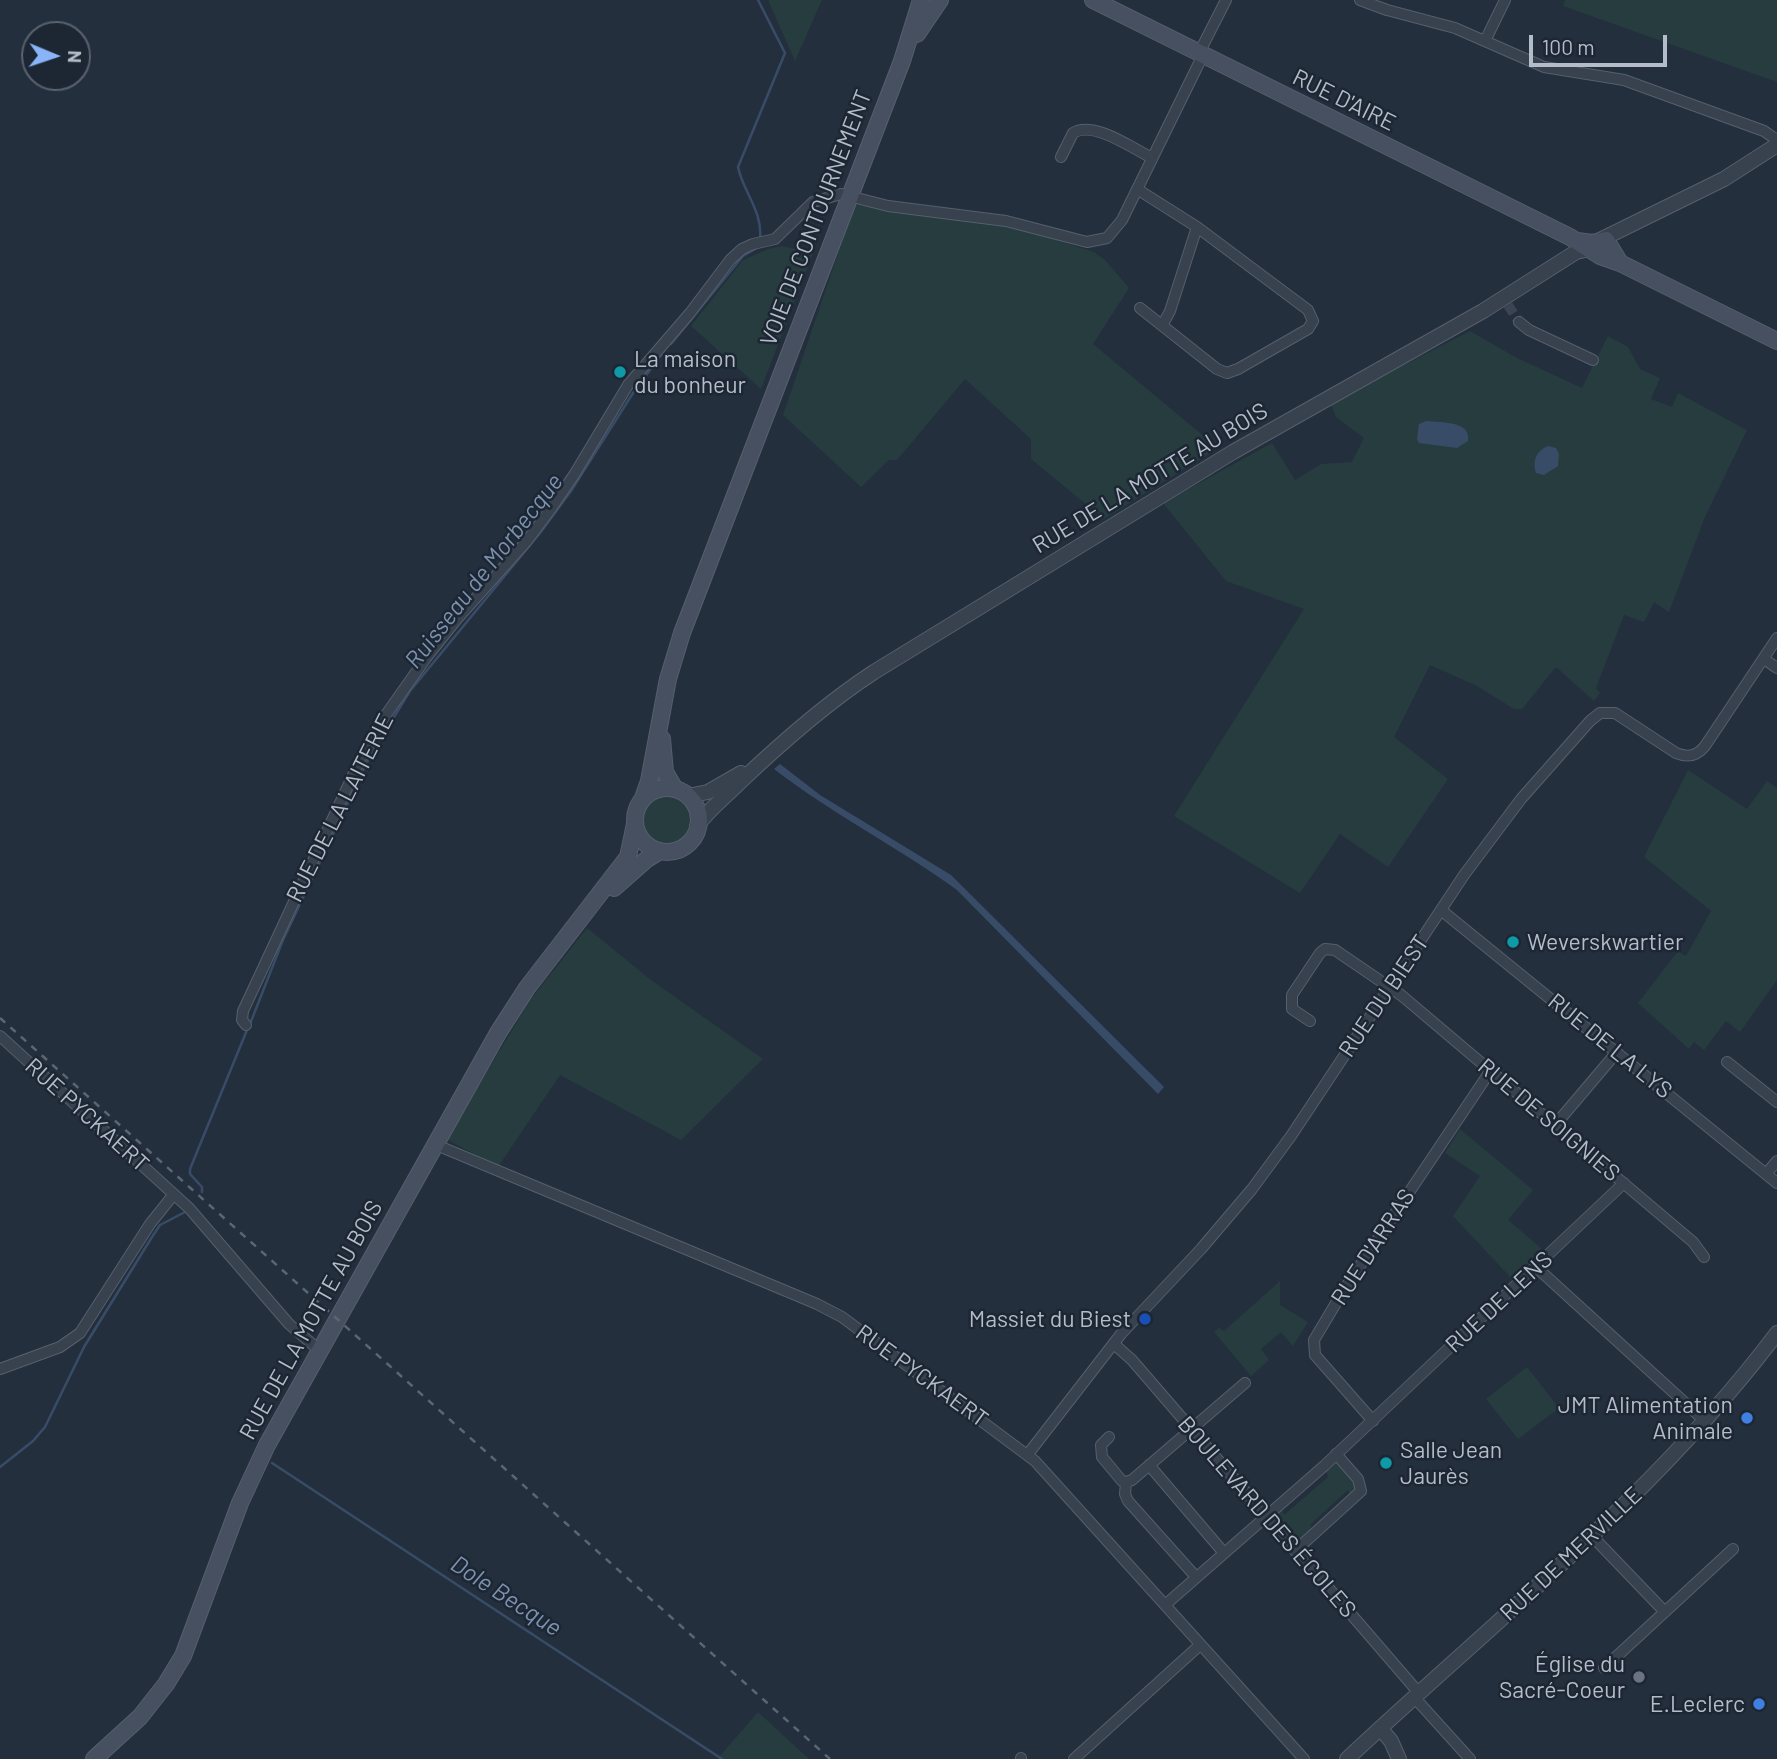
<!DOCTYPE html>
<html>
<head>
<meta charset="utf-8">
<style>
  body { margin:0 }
  #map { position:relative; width:1777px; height:1759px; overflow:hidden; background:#242f3e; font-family:Barlow,sans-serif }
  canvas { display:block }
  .north { position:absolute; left:21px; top:21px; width:70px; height:70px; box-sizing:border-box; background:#1d2633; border:2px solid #59626f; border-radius:50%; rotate:92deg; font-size:19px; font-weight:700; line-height:28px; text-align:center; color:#b4bcc9 }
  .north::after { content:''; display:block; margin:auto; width:24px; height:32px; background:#8ab4f8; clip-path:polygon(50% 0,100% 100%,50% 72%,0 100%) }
  .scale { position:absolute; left:1529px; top:35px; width:138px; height:32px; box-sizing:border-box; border:4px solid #b4bcc9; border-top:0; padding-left:9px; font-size:21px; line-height:24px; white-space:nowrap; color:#b4bcc9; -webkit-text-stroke:5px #1d2633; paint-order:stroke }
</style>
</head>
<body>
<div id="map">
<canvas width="1777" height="1759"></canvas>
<div class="north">N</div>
<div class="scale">100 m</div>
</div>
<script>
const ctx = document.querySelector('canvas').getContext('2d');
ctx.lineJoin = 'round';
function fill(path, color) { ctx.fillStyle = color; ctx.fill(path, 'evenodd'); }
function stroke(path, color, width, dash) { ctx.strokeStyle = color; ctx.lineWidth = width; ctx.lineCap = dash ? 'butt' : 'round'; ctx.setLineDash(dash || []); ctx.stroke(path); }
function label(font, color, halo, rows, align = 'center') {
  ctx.font = font + ' Barlow,sans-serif'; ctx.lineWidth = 5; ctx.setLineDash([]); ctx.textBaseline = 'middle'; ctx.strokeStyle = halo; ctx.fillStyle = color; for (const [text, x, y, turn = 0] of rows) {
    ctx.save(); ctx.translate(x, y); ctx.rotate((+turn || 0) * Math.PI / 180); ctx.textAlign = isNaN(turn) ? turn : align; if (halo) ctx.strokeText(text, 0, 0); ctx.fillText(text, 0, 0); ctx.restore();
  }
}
fill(new Path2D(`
  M768,0H822L795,61Z
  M1565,0H1777V82L1563,6Z
  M855,204L1023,229L1094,252L1105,260L1129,288L1093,344L1218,448L1104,519L1031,459V439L965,379L897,460H889L861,487L783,415Z
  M782,246L813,253L761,389L691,326L743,260L768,249Z
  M1470,331L1515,357L1582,388L1608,336L1628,347L1640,369L1660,378L1651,399L1672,407L1678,393L1747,430L1705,517L1669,612L1654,602L1644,622L1624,615L1596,688L1600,693L1594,701L1556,667L1522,709H1514L1477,686L1430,665L1394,737L1448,779L1388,867L1340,834L1300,893L1174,816L1304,609L1226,581L1163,503L1272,443L1295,480L1321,464L1352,462L1364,438L1336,417L1330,403Z
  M1688,770L1747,809L1767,781L1777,788V980L1740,1032L1726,1021L1704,1050L1694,1042L1689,1049L1638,1003L1678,951L1686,956L1711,911L1644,857Z
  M640 820a26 26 0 1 1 52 0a26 26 0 1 1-52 0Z
  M587,928L651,980L763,1059L681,1140L560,1075L498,1167L446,1139L531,999Z
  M1460,1129L1533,1190L1508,1220L1542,1249L1512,1279L1453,1216L1480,1176L1445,1153Z
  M1280,1281V1305L1308,1322L1293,1346L1281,1332L1261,1349L1269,1360L1251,1376L1214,1332L1219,1328L1224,1331Z
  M1527,1367L1559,1408L1518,1439L1486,1399Z
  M1334,1463H1338L1358,1486L1350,1497L1348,1490L1311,1524V1531L1298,1541L1293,1540L1275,1519L1277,1512L1282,1508L1284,1515L1328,1477L1326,1469Z
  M758,1712L809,1759H722L719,1757Z`), '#263c3f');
fill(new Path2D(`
  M1426,421C1441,423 1471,420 1468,441L1457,448L1419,443L1417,439L1419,424Z
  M1548,446L1556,448L1559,454L1558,466L1544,475L1536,473C1532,461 1536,451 1548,446Z
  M780,764L820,795L951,875L1164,1087L1158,1094L957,890C898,847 832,814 774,769Z`), '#394c67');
stroke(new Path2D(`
  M758,0L785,53L738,167C743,192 763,211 760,239
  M671,344L743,256L757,248
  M250,1024L283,940L370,756L410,691L540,533L571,491L633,393L664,351
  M202,1192V1187L190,1174V1169L247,1030
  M272,1463L722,1759
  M0,1467L33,1441L45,1427L84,1347L152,1237L160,1225L185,1212`), '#394c67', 2.5);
stroke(new Path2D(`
  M1508,305L1519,322`), '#3a4453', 10, [10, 5]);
const minor = new Path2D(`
  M1360,0L1387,10L1455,28L1544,67L1624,80L1764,131L1777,140
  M1485,41L1505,0
  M1199,53L1226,0
  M1061,157L1073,133C1093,120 1132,148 1152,158
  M1137,189L1197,227L1308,310L1313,321L1308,329L1238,369L1227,373L1217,369L1140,308
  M1519,322L1529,330L1593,360
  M1163,324L1170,311L1197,227
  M1764,659L1777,668
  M1441,910L1777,1183
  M1310,1021L1292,1009V995L1320,953L1325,949L1335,950L1401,995L1693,1242L1704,1257
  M246,1025L242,1020L243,1011L361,758L383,719L426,658L457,619L526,542L550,510L574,475L628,385L690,313L730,260L742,249L753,244L775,239L813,202L841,194L888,206L1006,221L1087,242L1107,238L1122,220L1203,55
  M0,1036L189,1208L289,1324L319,1350
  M1727,1062L1777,1102
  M1556,1124L1617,1052
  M434,1144L817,1304L842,1317L1035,1461L1304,1759
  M1766,1174L1777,1161
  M1536,1267L1706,1422
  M1114,1344L1132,1360L1419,1693
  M0,1369L60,1347L80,1333L150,1224L174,1194
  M1373,1421L1315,1355L1314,1340L1345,1288L1491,1070
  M1109,1437L1101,1445L1102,1457L1122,1481L1126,1482L1125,1494L1128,1501L1196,1577
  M1028,1454L1121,1334L1201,1249L1252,1189L1291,1136L1464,875L1521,799L1590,721L1600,713H1615L1676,753C1688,758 1697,756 1705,746L1777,638
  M1149,1465L1224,1553
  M1126,1482L1132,1480L1245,1383
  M1592,1536L1665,1612
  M1295,1551L1361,1491L1358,1479L1336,1454
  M1165,1605L1324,1466L1624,1183
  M1604,1668L1733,1549
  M1414,1697L1470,1759
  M1021,1758V1759
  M1074,1759L1200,1645`);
const tertiary = new Path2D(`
  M1600,240L1724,179L1777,145
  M688,796L708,792L741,773
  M697,826C709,809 724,798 739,783C781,743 825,704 874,672L1233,452L1483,311L1576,252L1589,249
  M1380,1728L1391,1741L1399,1759
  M1347,1759C1495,1620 1654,1496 1777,1333`);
const secondary = new Path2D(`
  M1093,0L1570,237L1600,256L1620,263L1777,341
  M917,34L940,0
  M1577,241L1592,243L1606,240L1620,263
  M662,739L665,772L675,789
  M635 820a32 32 0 1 1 64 0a32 32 0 1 1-64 0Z
  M643,798L649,781L668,679L682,633L902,61L921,0
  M614,888L647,859L660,851
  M94,1759L140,1717L166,1684L183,1656L240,1503L267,1445L498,1033L527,988L628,857L635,824`);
stroke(minor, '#565f6c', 12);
stroke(tertiary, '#565f6c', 16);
stroke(secondary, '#565f6c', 18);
stroke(minor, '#38414e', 10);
stroke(tertiary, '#38414e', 14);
stroke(secondary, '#465061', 16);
stroke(new Path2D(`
  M0,1018L830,1759`), '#5a6575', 2.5, [7, 7]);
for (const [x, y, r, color] of [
  [620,372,7,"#0f9aa8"],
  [1513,942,7,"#0f9aa8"],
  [1145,1319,7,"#1a4fb4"],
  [1747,1418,7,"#3f7fe0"],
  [1386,1463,7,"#0f9aa8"],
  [1639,1677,7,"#6b7280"],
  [1759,1704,7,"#3f7fe0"]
]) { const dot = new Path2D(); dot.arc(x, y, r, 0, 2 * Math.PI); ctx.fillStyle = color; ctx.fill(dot); stroke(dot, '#1d2633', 2.5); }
label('23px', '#b4bcc9', '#1d2633', [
  ["RUE D'AIRE",1344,100,26],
  ["VOIE DE CONTOURNEMENT",816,218,-69],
  ["RUE DE LA MOTTE AU BOIS",1150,478,-31],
  ["RUE DE LA LAITERIE",340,808,-63],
  ["RUE DU BIEST",1384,996,-56],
  ["RUE DE LA LYS",1610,1046,39],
  ["RUE PYCKAERT",87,1115,42],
  ["RUE DE SOIGNIES",1549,1120,40],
  ["RUE D'ARRAS",1373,1247,-57],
  ["RUE DE LENS",1499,1302,-43],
  ["RUE DE LA MOTTE AU BOIS",311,1320,-61],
  ["RUE PYCKAERT",922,1376,36],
  ["BOULEVARD DES ÉCOLES",1267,1517,49],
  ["RUE DE MERVILLE",1571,1554,-43]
]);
label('23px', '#b4bcc9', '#1d2633', [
  ["La maison",634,359,"left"],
  ["du bonheur",634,385,"left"],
  ["Weverskwartier",1527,942,"left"],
  ["Massiet du Biest",1131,1319],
  ["JMT Alimentation",1733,1405],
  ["Animale",1733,1431],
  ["Salle Jean",1400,1450,"left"],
  ["Jaurès",1400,1476,"left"],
  ["Église du",1625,1664],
  ["Sacré-Coeur",1625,1690],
  ["E.Leclerc",1745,1704]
], 'right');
label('italic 24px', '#7c92b1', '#1d2633', [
  ["Ruisseau de Morbecque",484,571,-52],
  ["Dole Becque",506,1596,33]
]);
</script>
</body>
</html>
